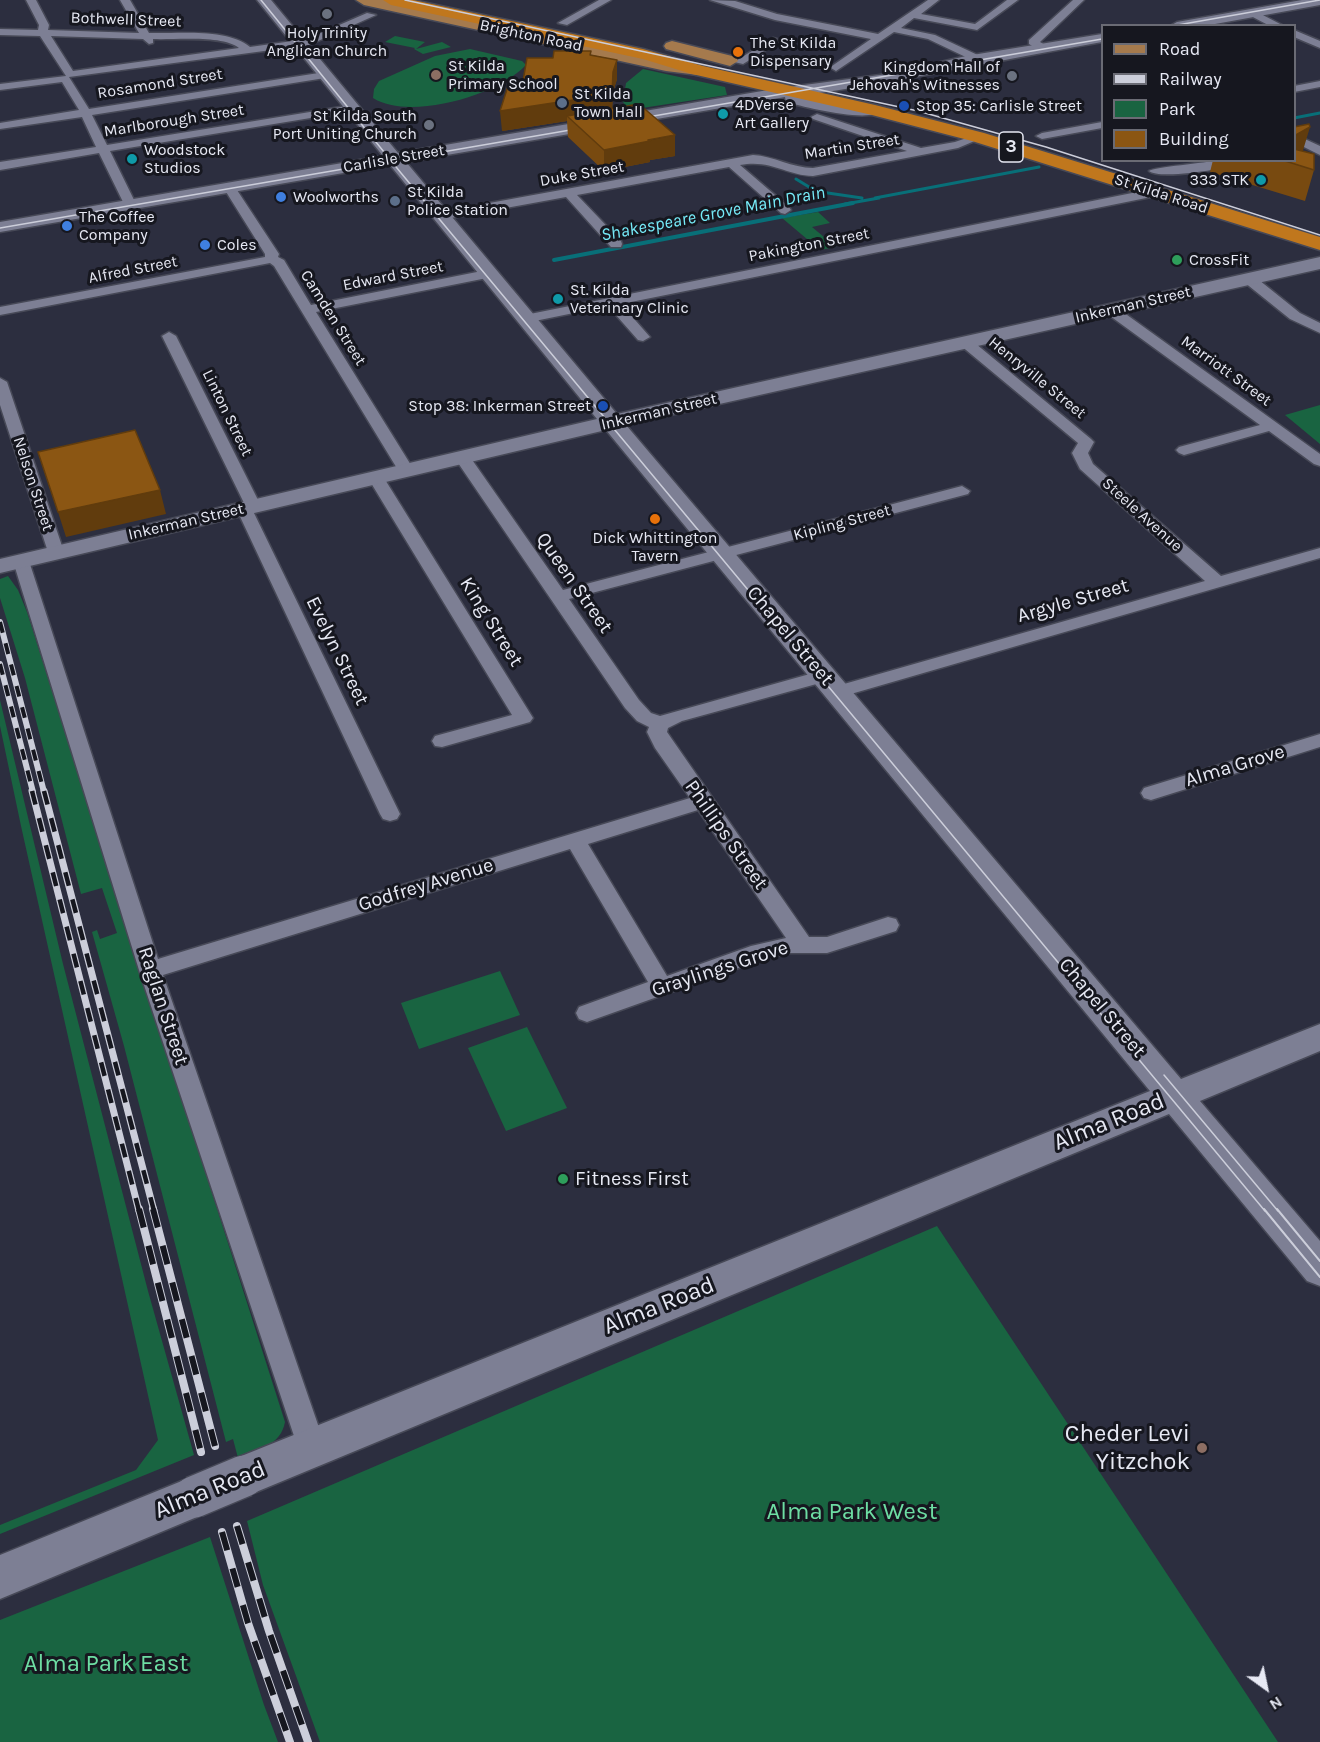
<!DOCTYPE html>
<html>
<head>
<meta charset="utf-8">
<style>
  body { margin:0 }
  #map { position:relative; width:1320px; height:1742px; overflow:hidden; background:#2c2e3f; font-family:Karla,sans-serif }
  canvas { display:block }
  .legend { position:absolute; left:1101px; top:24px; width:195px; height:138px; box-sizing:border-box; background:#16171f; border:2px solid #6a6b74; margin:0; padding:8px 10px; list-style:none; font-size:18px; color:#e7e9f4 }
  .legend li { display:flex; align-items:center; gap:12px; height:30px }
  .legend b { width:30px; border:2px solid #6a6b74 }
  .north { position:absolute; left:1236px; top:1658px; width:60px; height:60px; -webkit-text-stroke:4px #16171f; paint-order:stroke; rotate:147deg; font-size:16px; font-weight:700; line-height:24px; text-align:center; color:#e7e9f4 }
  .north::after { content:''; display:block; margin:auto; width:21px; height:27px; background:#e7e9f4; clip-path:polygon(50% 0,100% 100%,50% 72%,0 100%) }
</style>
</head>
<body>
<div id="map">
<canvas width="1320" height="1742"></canvas>
<ul class="legend">
<li><b style="height:8px;background:#a57a4d"></b>Road</li>
<li><b style="height:8px;background:#ccceda"></b>Railway</li>
<li><b style="height:16px;background:#196441"></b>Park</li>
<li><b style="height:16px;background:#8b5613"></b>Building</li>
</ul>
<div class="north">N</div>
</div>
<script>
const ctx = document.querySelector('canvas').getContext('2d');
ctx.lineJoin = 'round';
function fill(path, color) { ctx.fillStyle = color; ctx.fill(path, 'evenodd'); }
function stroke(path, color, width, dash) { ctx.strokeStyle = color; ctx.lineWidth = width; ctx.lineCap = dash ? 'butt' : 'round'; ctx.setLineDash(dash || []); ctx.stroke(path); }
function label(font, color, halo, rows, align = 'center') {
  ctx.font = font + ' Karla,sans-serif'; ctx.lineWidth = 6; ctx.setLineDash([]); ctx.textBaseline = 'middle'; ctx.strokeStyle = halo; ctx.fillStyle = color; for (const [text, x, y, turn = 0] of rows) {
    ctx.save(); ctx.translate(x, y); ctx.rotate((+turn || 0) * Math.PI / 180); ctx.textAlign = isNaN(turn) ? turn : align; if (halo) ctx.strokeText(text, 0, 0); ctx.fillText(text, 0, 0); ctx.restore();
  }
}
fill(new Path2D(`
  M395,36L425,42L416,49L442,42L451,47L423,54L414,49L415,48L385,42Z
  M470,49L522,61L526,65C497,96 409,121 373,98L374,89L379,81L435,56Z
  M643,69L725,87L727,95L629,110L623,102L626,83Z
  M818,212L830,223L812,227L836,247L820,250L782,218Z
  M1320,405V444L1285,415Z
  M8,576L18,590L27,612L285,1422C281,1445 258,1450 238,1458L233,1439L226,1442L124,1046L92,932L97,930L100,939L117,933L102,888L81,894L25,678L0,598V579Z
  M0,700L63,964L148,1291L194,1455L0,1534V1525L136,1470L158,1440L21,826L0,726Z
  M500,971L520,1015L419,1049L401,1003Z
  M527,1027L567,1108L506,1131L468,1048Z
  M937,1226L1278,1742H320L263,1585L247,1521Z
  M210,1537L264,1705L278,1742H0V1620Z`), '#196441');
stroke(new Path2D(`
  M1294,118L1320,113
  M796,179L814,190
  M821,192L862,198
  M875,198L1039,167
  M845,204L879,198`), '#086f78', 3);
stroke(new Path2D(`
  M554,260L853,203`), '#086f78', 4);
const street = new Path2D(`
  M26,0H36L49,25L48,30L139,33L120,0H130L149,33C179,34 227,28 250,47L307,39L367,13L376,15L309,45L69,77L89,109L325,72L330,75L325,78L92,115L107,145L353,105L359,108L353,111L110,151L136,204L130,208L124,204L99,153L0,170V162L96,147L82,117L0,129V123L79,110L62,82L0,90V84L66,76L40,36L0,35V29L38,30L39,25ZM51,36L143,39L149,44L153,43V39C175,40 223,35 239,48L73,71Z
  M599,0H611L567,25L558,23Z
  M710,0L735,1L777,14L878,34L928,0H939L921,14L975,24L1007,0H1018L977,30L914,18L901,28L935,35L982,57V61H974L928,39L894,32L836,71L831,68L832,66L871,39L775,20Z
  M1073,0H1084L1040,42L1047,46V50H1039L1029,44V40Z
  M1249,11H1255L1284,26H1270L1249,15Z
  M1294,30L1320,41V48L1294,37Z
  M773,38L777,39V43L743,64L734,62Z
  M1320,81V87L1294,92V86Z
  M817,114L921,148L955,142L978,134L984,137L958,148L813,176C785,175 771,159 740,165L789,207L791,210L785,214L781,213L729,167L577,195L621,241L622,244L621,247H611L566,197L440,220L434,216L440,212L753,155C774,156 792,168 813,168L907,151L813,119L811,117Z
  M1102,122V128L1042,139L1036,136L1042,133Z
  M1294,134L1320,146V155L1294,142Z
  M1219,160H1245C1233,169 1159,180 1149,171C1154,167 1206,163 1219,160Z
  M229,183L235,187L279,254L278,257L284,260L311,305L487,270L494,274L487,278L316,312L414,470L412,473H400L398,470L274,266L270,263L0,315V307L265,257V254L223,187Z
  M1157,188L1161,189V195L621,304L650,337L643,341L638,340L608,306L525,323L518,319L525,315Z
  M1249,275L1254,276L1300,313L1320,323V333L1290,319L1244,282L1242,279Z
  M1111,306L1116,307L1320,454V466L1314,464L1269,431L1184,455L1179,453L1176,450L1179,447L1260,425L1106,313L1104,310L1106,307Z
  M169,332L176,336L261,506L253,511L400,814L397,819L390,821L383,819L380,814L236,508L244,503L162,336Z
  M965,338L970,339L1091,439L1094,442L1088,453L1093,464L1221,576L1320,548V558L844,696H830L828,692L830,688L1205,581L1080,469L1072,453L1078,443L960,345L958,342L960,339Z
  M0,378L7,382L64,552L62,556L56,557L48,552L0,405Z
  M462,452L468,454L563,590L962,486L970,491L968,494L569,599L639,700L651,713L660,716L824,670L831,672L833,676L831,680L682,721L668,728L667,732L809,937H827L888,917L896,919L899,925L896,931L827,953H790L761,960L587,1022L579,1019L576,1013L579,1007L648,982L570,849L163,975L326,1448L322,1458L312,1462L302,1458L298,1448L139,970L13,561L15,557H27L29,561L158,959L690,798L655,748L647,732L649,727L637,721L625,708L454,457ZM698,810L786,938L751,946L667,976L588,844Z
  M376,473L384,478L533,718L530,722L442,747L435,746L432,741L435,736L512,715L368,478Z
  M1320,734V747L1151,800L1144,798L1141,793L1144,788Z`);
const secondary = new Path2D(`
  M257,0H271L398,153L774,89L895,73L966,56L1102,34V42C1000,60 900,82 798,96L839,104L881,107L883,110C871,124 804,107 786,102L785,97L406,162L617,414L1320,257V269L626,425L1181,1079L1320,1024V1051L1200,1101L1320,1241V1286L1307,1281L1169,1114L244,1497L229,1491L223,1476L229,1461L1150,1091L606,430L0,573V559L597,419L390,165L0,232V222L383,156Z
  M1302,0H1320V5L1204,26H1170L1177,22Z
  M194,1476L209,1482L215,1497L209,1512L0,1599V1555Z`);
const primary = new Path2D(`
  M356,0H385L666,61L698,65L706,70L698,75L666,71L364,5Z
  M672,41L736,57L738,61L730,66L666,49L664,46L666,43Z`);
const highway = new Path2D(`
  M383,0H413L643,49L703,66L875,105L984,133L1320,237V250L972,141L872,115L692,74L643,59L391,5Z`);
stroke(street, '#474957', 3);
stroke(secondary, '#474957', 3);
stroke(primary, '#474957', 3);
stroke(highway, '#474957', 3);
fill(street, '#7d7f94');
fill(secondary, '#7d7f94');
fill(primary, '#a57a4d');
fill(highway, '#c0771d');
stroke(new Path2D(`
  M261,0L401,173L1265,1211
  M405,0L918,111L1046,147L1320,235
  M1172,26L1320,0
  M636,119L1102,39
  M0,228L582,128
  M1164,1075L1278,1211`), '#ccceda', 1.5);
stroke(new Path2D(`
  M1264,1209L1320,1277
  M1277,1209L1320,1261`), '#ccceda', 2);
const railFar2 = new Path2D(`
  M0,622L44,792
  M0,664L33,792`);
const railFar1 = new Path2D(`
  M32,791L139,1211
  M44,791L154,1211`);
const rail = new Path2D(`
  M139,1209L201,1452
  M153,1209L215,1446
  M237,1526L269,1631L308,1742
  M222,1532L248,1623L290,1742`);
stroke(railFar2, '#ccceda', 6);
stroke(railFar1, '#ccceda', 7);
stroke(rail, '#ccceda', 8);
stroke(railFar2, '#16171f', 4, [11]);
stroke(railFar1, '#16171f', 4.5, [14]);
stroke(rail, '#16171f', 6, [19]);
const secondaryBridge = new Path2D(`
  M194,1497L244,1476`);
stroke(secondaryBridge, '#474957', 44, []);
stroke(secondaryBridge, '#7d7f94', 41);
fill(new Path2D(`
  M591,51V55L617,60V79L613,92L612,109L675,156L650,160V162L604,171L568,137L567,121L502,131L523,81Z
  M1303,151L1314,170L1305,201L1210,172L1213,160H1294Z`), '#784a10');
fill(new Path2D(`
  M617,60V79L613,92L612,114L567,116V121L502,131L500,111L613,72Z
  M1310,127L1301,157L1294,160V136Z
  M675,135V156L650,160V162L604,171V150Z
  M160,490L166,514L66,537L58,512Z`), '#613c0d');
const building = new Path2D(`
  M554,51H591L590,55L617,60L613,72L612,94L500,111L510,80L523,81L527,58H553Z
  M639,104L675,135L648,140L650,141L604,150L567,116Z
  M1309,124L1310,127L1294,136V127Z
  M1294,149L1314,154V170L1282,160H1294Z
  M135,430L160,490L58,512L38,452Z`);
fill(building, '#8b5613');
stroke(building, '#613c0d', 1.5);
for (const [x, y, r, color] of [
  [327,14,6,"#6b7280"],
  [738,52,6,"#e8710a"],
  [436,75,6,"#8d6e63"],
  [1012,76,6,"#6b7280"],
  [562,103,6,"#5c6f8a"],
  [904,106,6,"#1a4fb4"],
  [723,114,6,"#0f9aa8"],
  [429,125,6,"#6b7280"],
  [132,159,6,"#0f9aa8"],
  [1261,180,6,"#0f9aa8"],
  [281,197,6,"#3f7fe0"],
  [395,201,6,"#5c6f8a"],
  [67,226,6,"#3f7fe0"],
  [205,245,6,"#3f7fe0"],
  [1177,260,6,"#2e9e5b"],
  [558,299,6,"#0f9aa8"],
  [603,406,6,"#1a4fb4"],
  [655,519,6,"#e8710a"],
  [563,1179,6,"#2e9e5b"],
  [1202,1448,6,"#8d6e63"]
]) { const dot = new Path2D(); dot.arc(x, y, r, 0, 2 * Math.PI); ctx.fillStyle = color; ctx.fill(dot); stroke(dot, '#16171f', 2); }
label('16px', '#e7e9f4', '#16171f', [
  ["Bothwell Street",126,20,2],
  ["Brighton Road",531,36,12],
  ["Rosamond Street",160,84,-9],
  ["Marlborough Street",174,121,-9],
  ["Martin Street",852,147,-9],
  ["Carlisle Street",394,159,-10],
  ["Duke Street",582,174,-10],
  ["St Kilda Road",1161,194,18],
  ["Pakington Street",809,245,-11],
  ["Alfred Street",133,270,-11],
  ["Edward Street",393,276,-11],
  ["Inkerman Street",1133,305,-13],
  ["Camden Street",333,318,58],
  ["Marriott Street",1226,371,36],
  ["Henryville Street",1037,378,39],
  ["Inkerman Street",659,412,-13],
  ["Linton Street",227,413,64],
  ["Nelson Street",33,484,72],
  ["Steele Avenue",1142,515,42],
  ["Inkerman Street",186,522,-13],
  ["Kipling Street",842,523,-15]
]);
label('16px', '#e7e9f4', '#16171f', [
  ["Holy Trinity",327,33,"center"],
  ["Anglican Church",327,51,"center"],
  ["The St Kilda",750,43],
  ["Dispensary",750,61],
  ["St Kilda",448,66],
  ["Primary School",448,84],
  ["Kingdom Hall of",1000,67,"right"],
  ["Jehovah's Witnesses",1000,85,"right"],
  ["St Kilda",574,94],
  ["Town Hall",574,112],
  ["4DVerse",735,105],
  ["Art Gallery",735,123],
  ["Stop 35: Carlisle Street",916,106],
  ["St Kilda South",417,116,"right"],
  ["Port Uniting Church",417,134,"right"],
  ["Woodstock",144,150],
  ["Studios",144,168],
  ["333 STK",1249,180,"right"],
  ["St Kilda",407,192],
  ["Police Station",407,210],
  ["Woolworths",293,197],
  ["The Coffee",79,217],
  ["Company",79,235],
  ["Coles",217,245],
  ["CrossFit",1189,260],
  ["St. Kilda",570,290],
  ["Veterinary Clinic",570,308],
  ["Stop 38: Inkerman Street",591,406,"right"],
  ["Dick Whittington",655,538,"center"],
  ["Tavern",655,556,"center"]
], 'left');
for (const [x, y, w] of [
  [1011,147,24]
]) { const box = new Path2D(); box.roundRect(x - w / 2, y - 15, w, 30, 4.5); ctx.fillStyle = '#16171f'; ctx.fill(box); stroke(box, '#e7e9f4', 1.5); }
label('bold 18px', '#e7e9f4', null, [
  ["3",1011,147]
]);
label('italic 18px', '#76ebf8', '#16171f', [
  ["Shakespeare Grove Main Drain",713,214,-11]
]);
label('20px', '#e7e9f4', '#16171f', [
  ["Queen Street",574,583,55],
  ["Argyle Street",1073,601,-16],
  ["King Street",491,622,58],
  ["Chapel Street",790,636,50],
  ["Evelyn Street",337,651,64],
  ["Alma Grove",1235,766,-17],
  ["Phillips Street",726,835,55],
  ["Godfrey Avenue",426,885,-17],
  ["Graylings Grove",720,969,-18],
  ["Raglan Street",163,1006,72],
  ["Chapel Street",1102,1008,50]
]);
label('20px', '#e7e9f4', '#16171f', [
  ["Fitness First",575,1179]
], 'left');
label('24px', '#e7e9f4', '#16171f', [
  ["Alma Road",1109,1122,-22],
  ["Alma Road",659,1306,-22],
  ["Alma Road",210,1490,-22]
]);
label('24px', '#e7e9f4', '#16171f', [
  ["Cheder Levi",1190,1434],
  ["Yitzchok",1190,1462]
], 'right');
label('24px', '#6ddda3', '#16171f', [
  ["Alma Park West",852,1512],
  ["Alma Park East",106,1664]
]);
</script>
</body>
</html>
